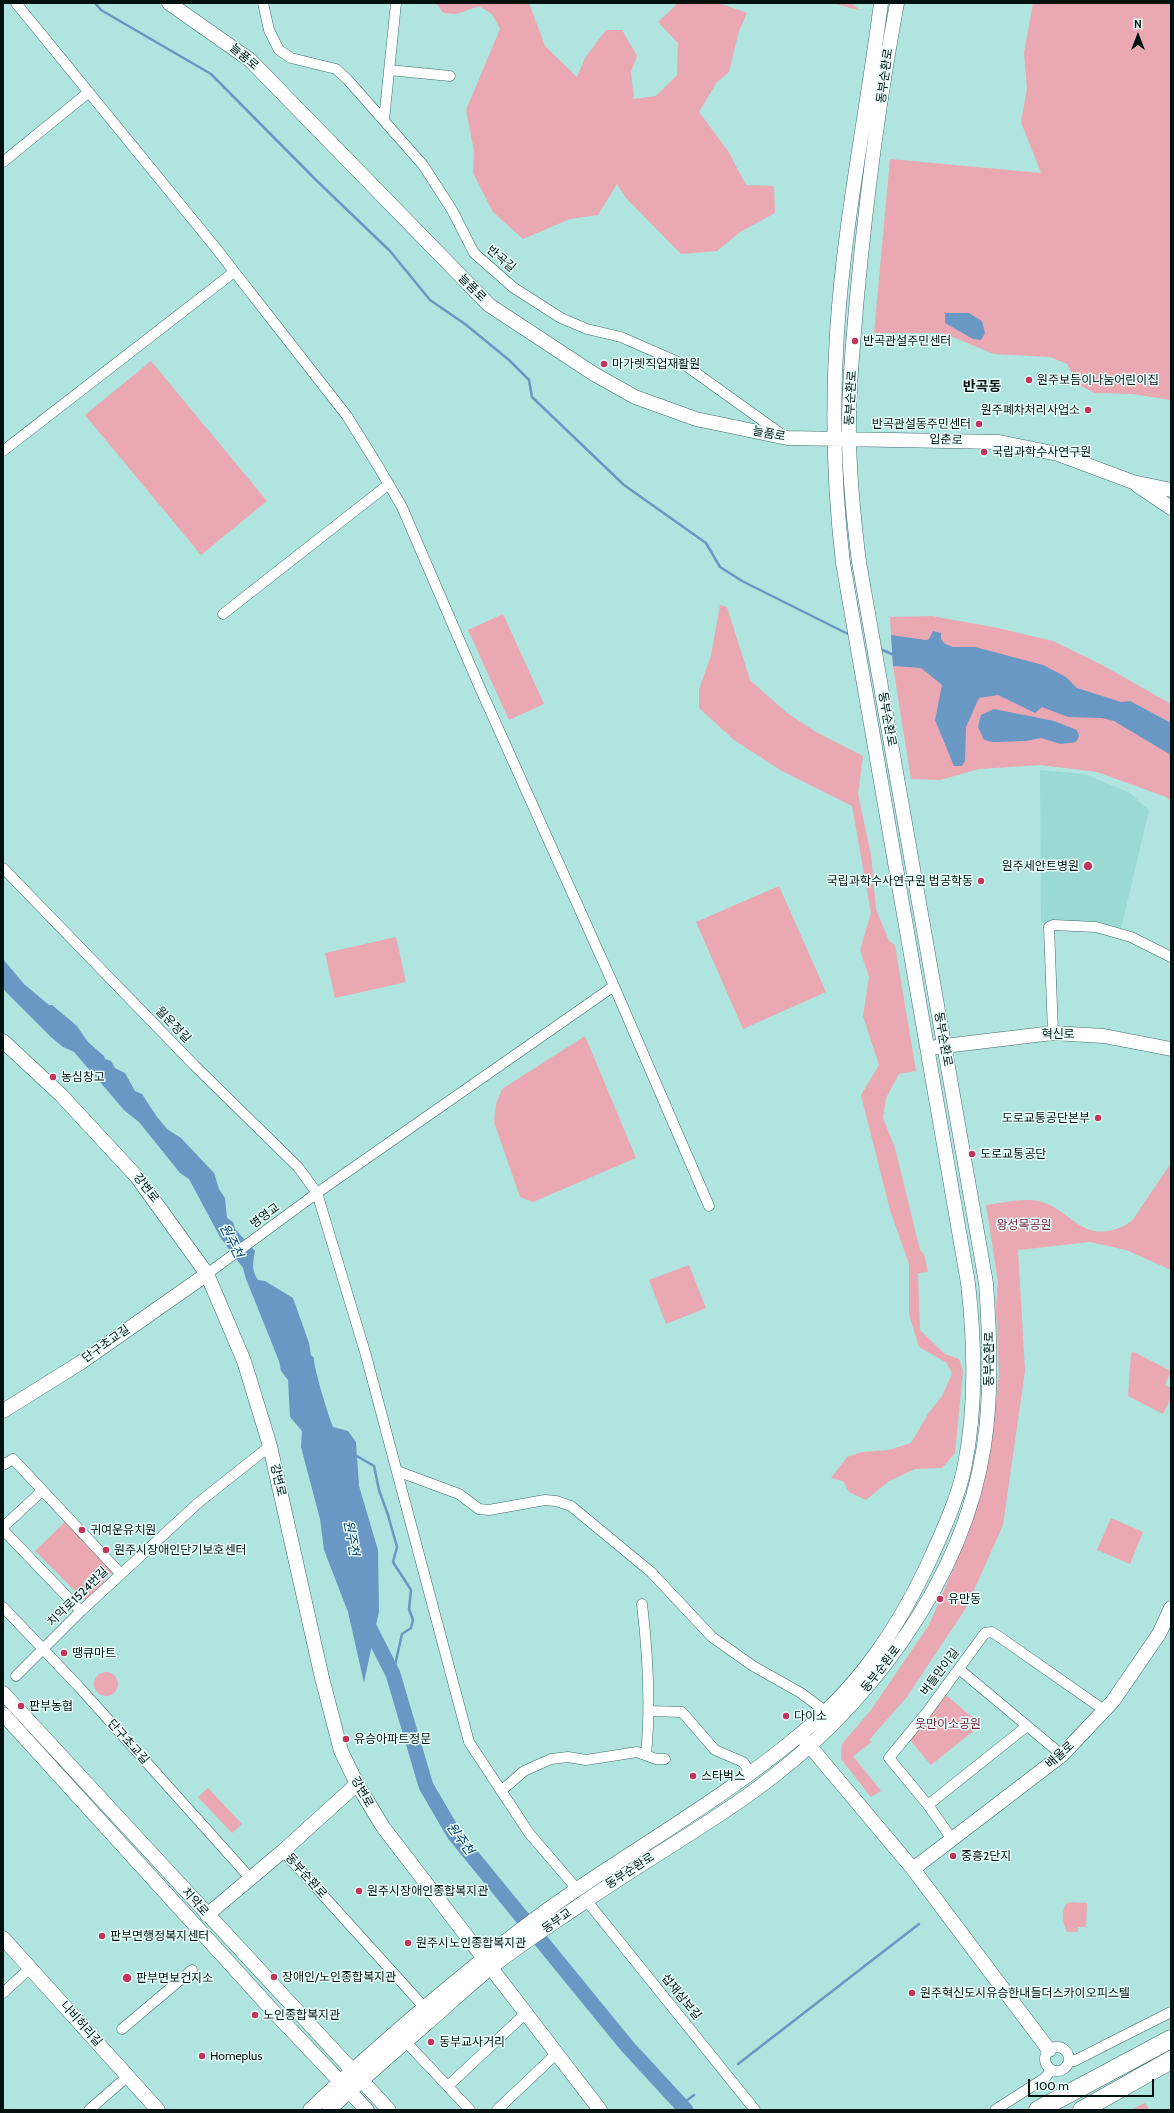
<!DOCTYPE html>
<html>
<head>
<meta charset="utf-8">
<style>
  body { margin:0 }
  #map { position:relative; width:1174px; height:2113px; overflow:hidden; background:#b0e4df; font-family:Cabin,sans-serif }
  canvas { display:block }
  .frame { position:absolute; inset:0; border:4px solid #001110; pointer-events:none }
  .north { position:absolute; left:1118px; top:16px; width:40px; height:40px; -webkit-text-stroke:3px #eafefc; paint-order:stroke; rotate:0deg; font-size:11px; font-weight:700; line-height:16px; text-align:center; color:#001110 }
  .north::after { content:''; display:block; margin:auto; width:14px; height:18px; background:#001110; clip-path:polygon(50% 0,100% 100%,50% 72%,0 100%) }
  .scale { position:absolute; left:1028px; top:2079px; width:126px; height:18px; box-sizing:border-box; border:2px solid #001110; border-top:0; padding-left:5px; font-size:12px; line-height:14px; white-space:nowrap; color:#001110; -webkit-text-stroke:3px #eafefc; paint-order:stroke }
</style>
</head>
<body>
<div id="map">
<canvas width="1174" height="2113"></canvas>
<div class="frame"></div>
<div class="north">N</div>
<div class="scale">100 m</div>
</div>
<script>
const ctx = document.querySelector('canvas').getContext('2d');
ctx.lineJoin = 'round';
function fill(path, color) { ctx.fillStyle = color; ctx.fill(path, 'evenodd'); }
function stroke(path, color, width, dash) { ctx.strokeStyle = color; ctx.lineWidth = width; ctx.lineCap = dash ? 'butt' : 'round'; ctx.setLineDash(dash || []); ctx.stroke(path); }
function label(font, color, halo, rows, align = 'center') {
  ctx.font = font + ' Cabin,"Noto Sans KR",sans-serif'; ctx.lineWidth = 3; ctx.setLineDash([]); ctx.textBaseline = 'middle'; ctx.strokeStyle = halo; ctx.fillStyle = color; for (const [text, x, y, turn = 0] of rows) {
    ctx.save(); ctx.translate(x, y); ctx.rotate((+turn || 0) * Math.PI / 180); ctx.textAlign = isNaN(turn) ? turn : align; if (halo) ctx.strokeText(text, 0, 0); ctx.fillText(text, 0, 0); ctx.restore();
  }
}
fill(new Path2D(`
  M1040,770L1085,774L1130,793L1149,810L1121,929L1110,925L1041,922Z`), '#9bd9d3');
fill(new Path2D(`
  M436,3H529L545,46L577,77L585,58L606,30H622L637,56L631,72L634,99L656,96L677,75L678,43L658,22L675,6V3H719L747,13L739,31L729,72L717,82L699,112L728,151L746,185L774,186L775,213L740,232L717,251L681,254L626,198L617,184L598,215L570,219L523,239L493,212L473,173L474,151L466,110L500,29L492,14L479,6L457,14L443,13Z
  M833,3H851L861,11Z
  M1033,3H1171V400L1132,394L1095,393L1079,385L1067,364L1050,357L994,354L943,333H874L890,159L1041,173L1021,122L1027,88L1024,53Z
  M151,361L267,501L201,555L85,415Z
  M720,605L727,607L750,680L787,713L816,732L863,756L858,794L871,855L876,909L889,941L895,945L916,1071L899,1074L886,1098L883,1118L895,1148L920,1250L924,1254L928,1272L918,1273L920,1330L945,1354L959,1359L963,1371L955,1453L942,1468L915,1469L889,1481L866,1500L849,1492L843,1481L831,1478L847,1457L862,1452L889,1450L911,1443L928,1414L942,1396L952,1374L947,1363L919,1347L909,1314V1264L890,1210L861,1095L879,1065L863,1016L869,977L860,950L871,913L852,806L782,771L734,740L699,708V689L711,656Z
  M503,614L544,704L509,720L468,630Z
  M932,616L998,628L1053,641L1104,666L1171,704V801L1166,797L1097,772L1040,765L979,769L940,780L911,779L893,666L890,617Z
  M779,886L826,992L743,1029L696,922Z
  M396,937L406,982L335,998L325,953Z
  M585,1036L636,1158L533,1202L520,1197L494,1122L496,1104L502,1089Z
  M1171,1163V1270L1126,1250L1090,1242L1018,1250L1025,1371L1003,1525L966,1608L906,1698L869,1740L872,1742L853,1756L881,1791L871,1797L841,1759L842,1744L871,1710L929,1625L967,1537L990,1455L999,1374L996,1305L998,1281L986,1205C1004,1203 1024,1197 1042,1202C1069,1210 1081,1239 1113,1230C1122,1227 1128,1225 1134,1218Z
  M689,1265L706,1308L666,1324L649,1280Z
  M1134,1352L1171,1371L1165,1385L1171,1388V1398L1163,1414L1128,1396L1131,1353Z
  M1111,1518L1143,1532L1130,1564L1097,1550Z
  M66,1521L113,1571L89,1599H83L35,1551Z
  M94 1684a12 12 0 1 1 24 0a12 12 0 1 1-24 0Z
  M945,1694L981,1725L931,1765L909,1739Z
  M208,1788L242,1824L232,1833L198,1797Z
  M1071,1902L1087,1903L1086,1927H1078V1932H1067C1063,1923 1061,1913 1066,1904Z
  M1145,2103L1149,2110H1130Z`), '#e9a8b2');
fill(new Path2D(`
  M945,313H969L982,321L985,333L981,340L973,339L945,323Z
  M933,631L941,633V639L945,644L953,647H975L1043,665L1066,677L1077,688L1121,702L1130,701L1171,723V755L1114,721L1102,718L1068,717L1042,707L1035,713L998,695L979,698L966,727L965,761L962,766H954L935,720L942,685L921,668L893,666L891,635L926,640L929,639Z
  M994,709L1054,721L1077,730L1079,736L1076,742L1061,744L1041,738L1026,741L993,742L984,740L978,727L981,715Z
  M3,959L24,984L49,1005H52L77,1026L88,1042L104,1056L105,1059L111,1061L115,1068L125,1073L135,1091L142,1094L157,1117L167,1129L181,1138L214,1173L219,1189L225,1198L227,1218L233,1222L235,1229L255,1251C253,1262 251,1270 258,1280L265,1281L293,1298L309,1343L311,1355L314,1358C313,1366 329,1418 333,1427L348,1431L356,1442L359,1486L378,1550L379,1611L364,1683L348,1612L324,1550L320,1519L301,1447L302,1431L290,1417L288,1380L281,1371L279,1361L246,1279L243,1268L220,1237L189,1179L180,1173L139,1122L125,1111L74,1052L63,1047L51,1037L3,989Z`), '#6998c5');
stroke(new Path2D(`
  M95,3L101,10L211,74L316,180L390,251L430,300L465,324L509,360L529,380L532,397L624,485L706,543L720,567L742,581L850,635
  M878,648L894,655
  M355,1455L374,1466L379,1490L388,1515L397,1547L393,1562L411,1590L409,1609L413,1620L411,1628L402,1634L393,1674
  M738,2064L919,1924
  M681,2105L694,2095`), '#6998c5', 2.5);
stroke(new Path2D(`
  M365,1619L393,1674L426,1786L454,1834L627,2046L686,2110`), '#6998c5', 15);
const street = new Path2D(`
  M16,3L215,247L347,416L378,466L402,507L480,688L614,986L317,1193L207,1274
  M263,3L269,30L279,50L291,58L336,69L347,79L423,165L452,210L474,253L514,288L561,318L587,329L621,337L685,365L784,436
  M389,70L450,76
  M384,120L396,3
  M3,162L89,92
  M3,451L234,272
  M223,614L389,484
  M3,868L194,1065L298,1167L317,1193L365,1352L469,1742L529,1833L577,1889
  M614,986L709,1206
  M1053,1033L1049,927L1053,925L1096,927L1131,937L1171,957
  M3,1465L13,1459L121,1574
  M397,1471L459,1494L479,1509L489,1510L545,1500L556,1501L571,1506L651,1572L712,1637L753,1666L801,1693L825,1711
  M3,1527L42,1491
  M3,1530L81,1611
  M642,1604C648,1655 651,1705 646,1755
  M3,1607L80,1688L251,1879
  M959,1669L1062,1755
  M16,1676L81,1611L198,1503L270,1446
  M649,1711L682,1712L715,1750L743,1762L751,1773
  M501,1791L524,1771L551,1759L568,1757L586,1760L637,1752L656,1759H665
  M928,1805L1027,1726
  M952,1839L928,1805L889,1758L927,1712L985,1633L992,1632L1001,1638L1104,1710
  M283,1851L425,2008
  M586,1900L755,2110
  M3,1993L30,1968
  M122,2029L192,1970
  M406,2042L470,2110
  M1045 2059a12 12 0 1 1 24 0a12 12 0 1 1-24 0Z
  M1070,2060L1074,2061L1171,2012
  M448,2086L525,2014
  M89,2110L128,2076
  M497,2110L556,2054
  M995,2110L1045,2078L1051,2070`);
const secondary = new Path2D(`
  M169,3L250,60L489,305L594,374L635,397L696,419L787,438L999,442L1058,454L1133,482L1171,490
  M1137,485L1171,508
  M3,1041L61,1095L137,1177L207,1274L244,1361L270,1446L322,1678L341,1751L357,1784L383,1827L600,2110
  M936,1047L1053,1033L1104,1036L1171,1049
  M3,1411L80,1363L207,1274
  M3,1693L389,2110
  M3,1714L273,2011L367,2110
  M803,1738L913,1869L1049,2050
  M913,1869L1062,1755L1113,1701L1159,1634L1171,1608
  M207,1915L283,1851L357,1784
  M3,1938L158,2110
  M310,2110C345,2076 382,2044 419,2012C468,1971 517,1930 570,1894C646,1842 726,1796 797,1737C860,1686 900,1626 933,1553C945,1526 958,1497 964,1469C977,1408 975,1345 968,1283L843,563C834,487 832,410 837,333C844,222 867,113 881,3
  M329,2110C360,2081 393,2053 426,2024C448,2005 470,1984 494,1965C520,1945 549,1926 577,1907C634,1867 695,1833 751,1793C863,1713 963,1585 984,1446C992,1393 990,1337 986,1283L859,562C854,522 850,482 849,442C848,394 853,345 857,297C866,199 879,100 897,3`);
const highway = new Path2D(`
  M1038,2110L1171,2039
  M1082,2110L1171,2060`);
stroke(street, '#3c6d69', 11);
stroke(secondary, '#3c6d69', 15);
stroke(highway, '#3c6d69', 19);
stroke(street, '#fff', 10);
stroke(secondary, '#fff', 14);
stroke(highway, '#fff', 18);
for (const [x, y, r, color] of [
  [855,341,4,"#c3345d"],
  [604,364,4,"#c3345d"],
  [1029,380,4,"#c3345d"],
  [1088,410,4,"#c3345d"],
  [979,424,4,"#c3345d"],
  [984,452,4,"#c3345d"],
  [1088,866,5,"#c3345d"],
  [981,881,4,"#c3345d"],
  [53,1077,4,"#c3345d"],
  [1098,1118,4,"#c3345d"],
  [972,1154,4,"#c3345d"],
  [82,1530,4,"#c3345d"],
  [106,1550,4,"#c3345d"],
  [940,1599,4,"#c3345d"],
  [64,1653,4,"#c3345d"],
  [21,1706,4,"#c3345d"],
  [786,1716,4,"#c3345d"],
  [346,1739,4,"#c3345d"],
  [693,1776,4,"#c3345d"],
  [953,1856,4,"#c3345d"],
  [359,1891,4,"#c3345d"],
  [102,1936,4,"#c3345d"],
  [408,1943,4,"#c3345d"],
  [274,1977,4,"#c3345d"],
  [127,1978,5,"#c3345d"],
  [912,1993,4,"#c3345d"],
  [255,2015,4,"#c3345d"],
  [431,2042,4,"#c3345d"],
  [202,2056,4,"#c3345d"]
]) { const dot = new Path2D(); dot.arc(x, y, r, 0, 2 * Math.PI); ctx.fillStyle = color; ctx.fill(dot); stroke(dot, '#eafefc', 1.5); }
label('12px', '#001110', '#eafefc', [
  ["늘품로",244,57,40],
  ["동부순환로",885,76,-82],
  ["반곡길",501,259,40],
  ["늘품로",472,288,45],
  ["동부순환로",851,398,-87],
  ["늘품로",769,434,11],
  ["입춘로",946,440,2],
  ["동부순환로",887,719,80],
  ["월운정길",173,1025,46],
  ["혁신로",1058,1034],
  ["동부순환로",943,1039,80],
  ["강변로",146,1188,52],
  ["병영교",265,1216,-36],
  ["단구초교길",106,1344,-35],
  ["동부순환로",989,1359,-90],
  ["강변로",278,1480,77],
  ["치악로1524번길",78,1597,-44],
  ["동부순환로",881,1669,-52],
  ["버들만이길",940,1672,-53],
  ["단구초교길",128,1742,48],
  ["배울로",1060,1755,-42],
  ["강변로",362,1792,61],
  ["동부순환로",630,1871,-33],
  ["동부순환로",306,1876,48],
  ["치악로",195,1902,48],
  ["동부교",557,1921,-35],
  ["섭재삼보길",681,1997,51],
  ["나비허리길",81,2024,48]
]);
label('12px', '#001110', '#eafefc', [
  ["반곡관설주민센터",863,341],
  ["마가렛직업재활원",612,364],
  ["원주보듬이나눔어린이집",1037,380],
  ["원주폐차처리사업소",1080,410,"right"],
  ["반곡관설동주민센터",971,424,"right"],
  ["국립과학수사연구원",992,452],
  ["원주세안트병원",1079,866,"right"],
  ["국립과학수사연구원 법공학동",973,881,"right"],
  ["농심창고",61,1077],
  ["도로교통공단본부",1090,1118,"right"],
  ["도로교통공단",980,1154],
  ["귀여운유치원",90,1530],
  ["원주시장애인단기보호센터",114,1550],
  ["유만동",948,1599],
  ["땡큐마트",72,1653],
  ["판부농협",29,1706],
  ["다이소",794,1716],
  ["유승아파트정문",354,1739],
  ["스타벅스",701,1776],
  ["중흥2단지",961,1856],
  ["원주시장애인종합복지관",367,1891],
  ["판부면행정복지센터",110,1936],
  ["원주시노인종합복지관",416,1943],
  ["장애인/노인종합복지관",282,1977],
  ["판부면보건지소",136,1978],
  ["원주혁신도시유승한내들더스카이오피스텔",920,1993],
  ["노인종합복지관",263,2015],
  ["동부교사거리",439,2042],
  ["Homeplus",210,2056]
], 'left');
label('12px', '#701f35', '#eafefc', [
  ["왕성목공원",1024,1225],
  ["웃만이소공원",948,1724]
]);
label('italic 13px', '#033c66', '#eafefc', [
  ["원주천",231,1241,64],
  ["원주천",351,1538,80],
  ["원주천",460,1839,54]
]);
label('bold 14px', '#001110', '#eafefc', [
  ["반곡동",982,387]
]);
</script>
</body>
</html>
